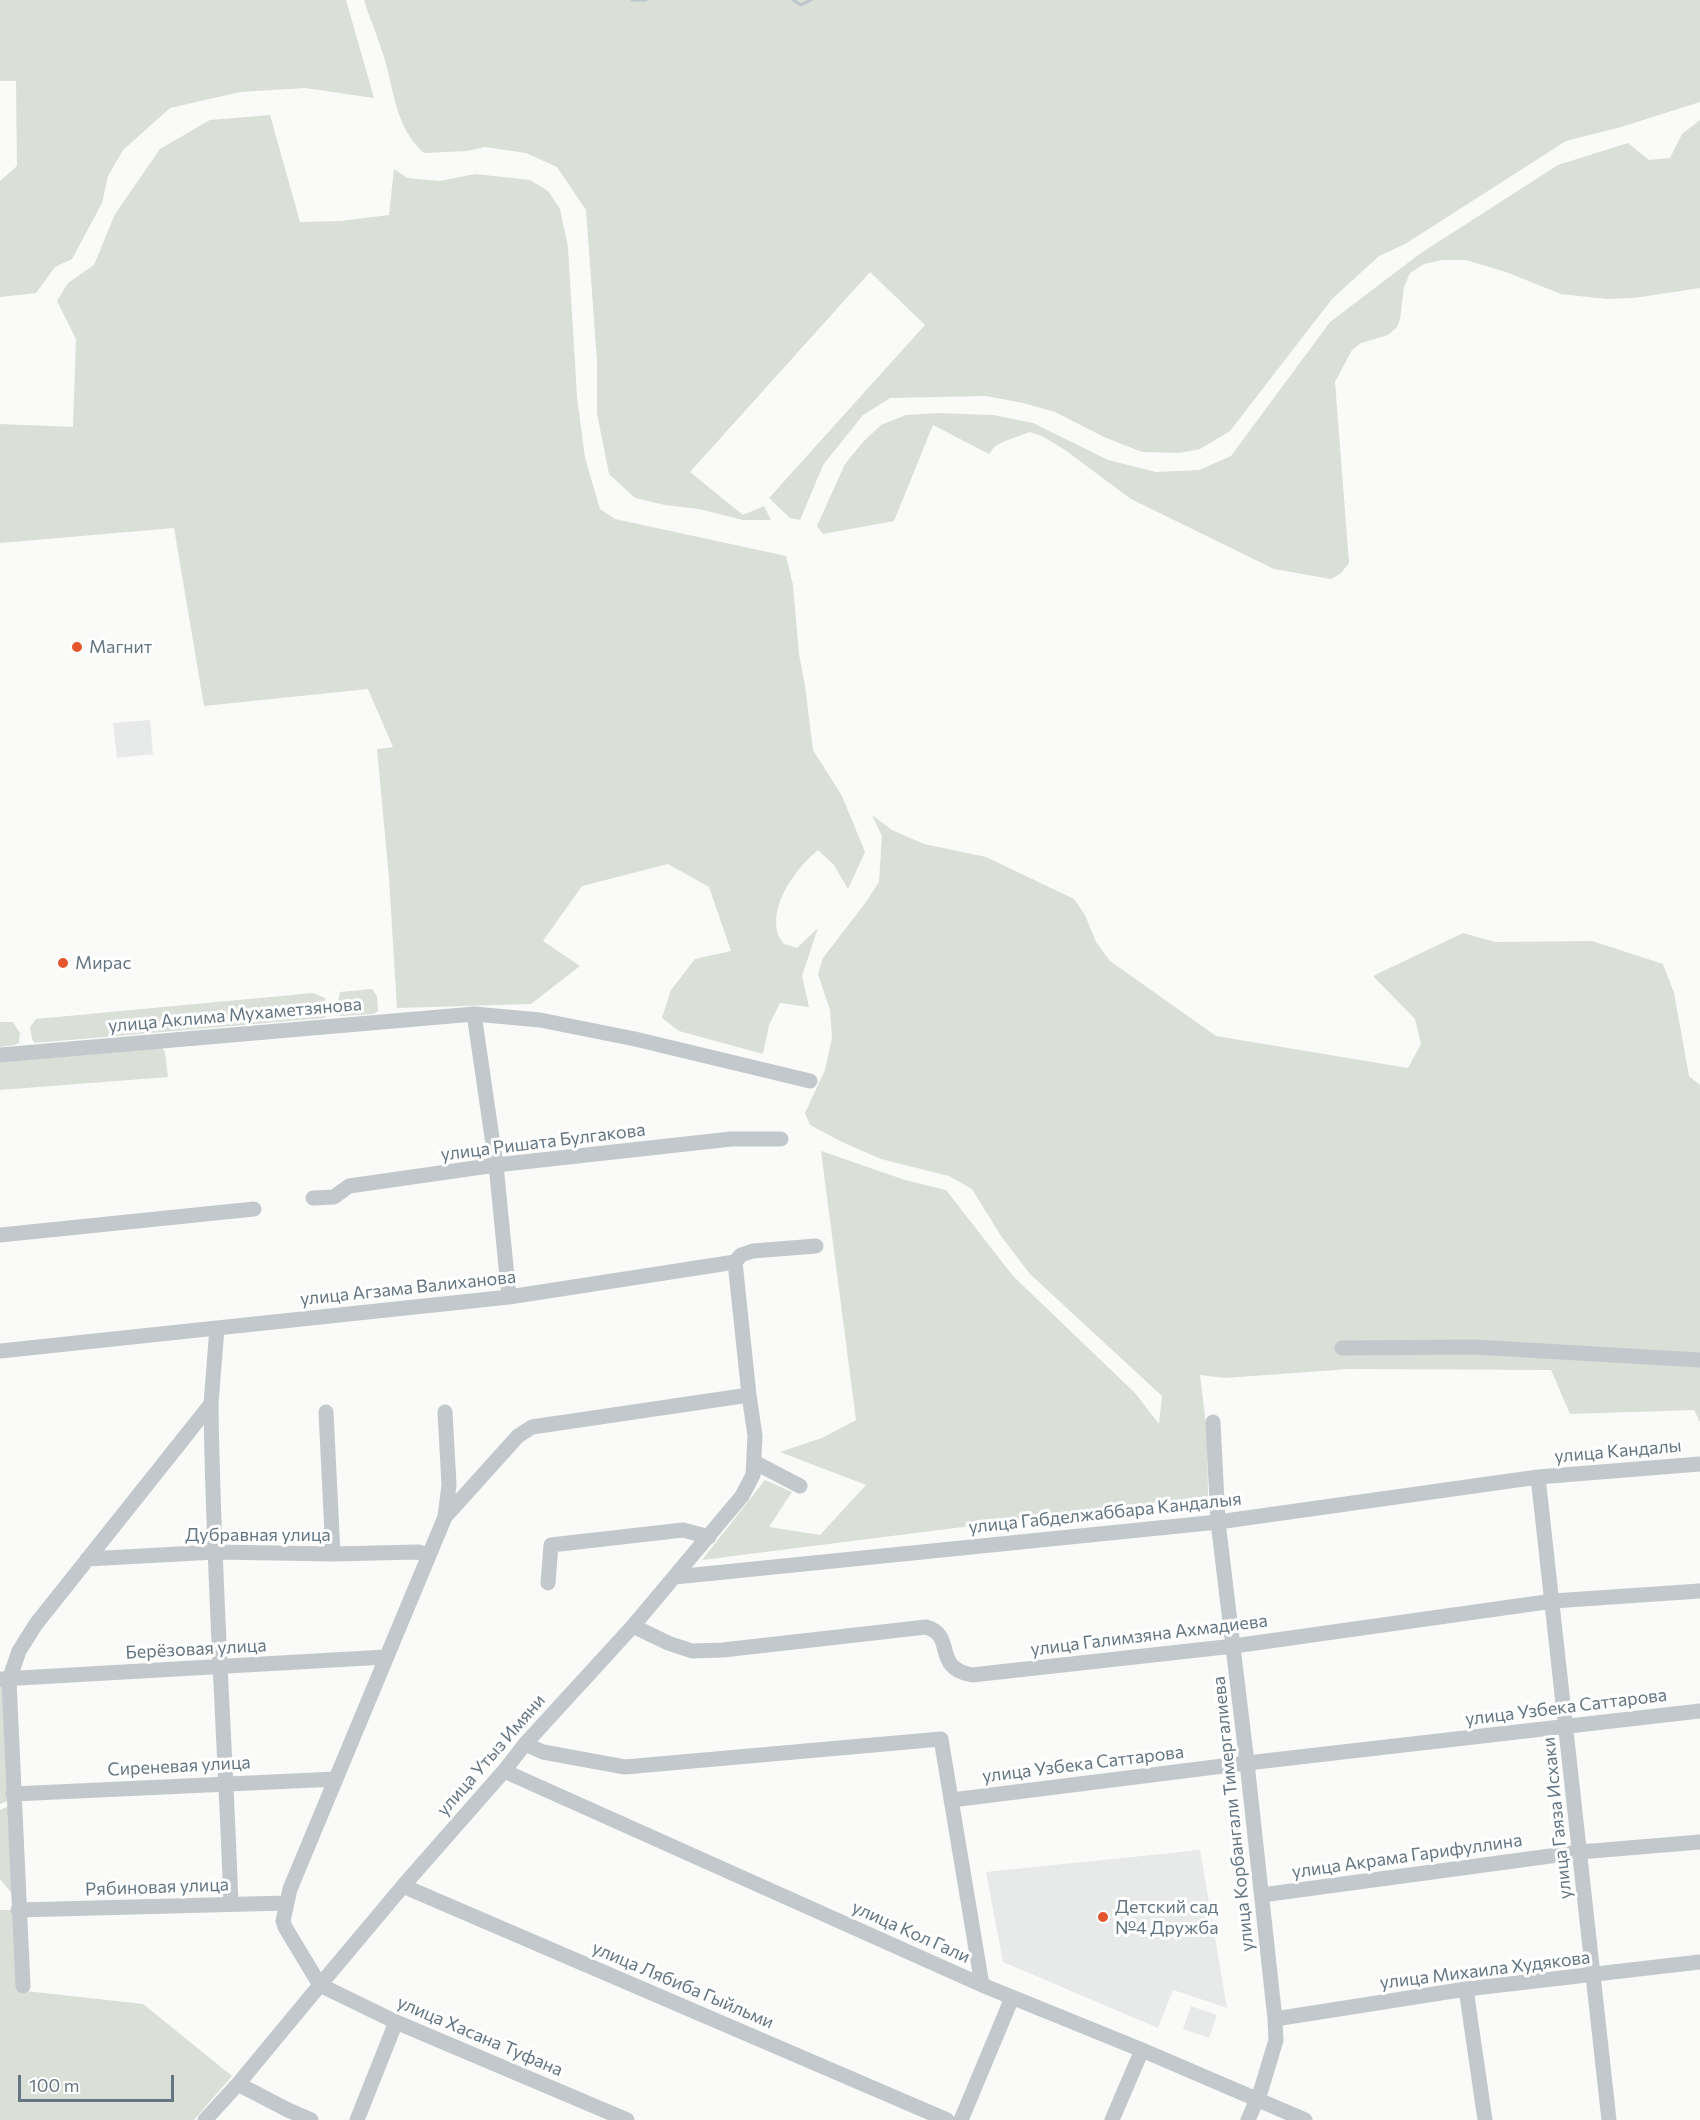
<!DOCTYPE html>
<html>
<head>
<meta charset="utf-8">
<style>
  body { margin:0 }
  #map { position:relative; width:1700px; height:2120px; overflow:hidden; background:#fafaf8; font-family:Commissioner,sans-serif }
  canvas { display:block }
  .scale { position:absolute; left:18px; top:2075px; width:156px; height:27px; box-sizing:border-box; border:3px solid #657683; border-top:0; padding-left:8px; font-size:18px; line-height:21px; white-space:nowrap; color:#657683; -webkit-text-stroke:4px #fff; paint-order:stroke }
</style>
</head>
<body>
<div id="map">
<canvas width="1700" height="2120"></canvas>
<div class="scale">100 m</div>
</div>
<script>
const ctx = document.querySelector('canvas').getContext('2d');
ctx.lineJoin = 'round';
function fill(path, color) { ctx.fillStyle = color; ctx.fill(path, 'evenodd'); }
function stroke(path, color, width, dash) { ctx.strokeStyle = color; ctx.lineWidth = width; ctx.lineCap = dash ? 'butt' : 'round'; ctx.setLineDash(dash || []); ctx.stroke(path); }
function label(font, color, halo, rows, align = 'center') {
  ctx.font = font + ' Commissioner,sans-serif'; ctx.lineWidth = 6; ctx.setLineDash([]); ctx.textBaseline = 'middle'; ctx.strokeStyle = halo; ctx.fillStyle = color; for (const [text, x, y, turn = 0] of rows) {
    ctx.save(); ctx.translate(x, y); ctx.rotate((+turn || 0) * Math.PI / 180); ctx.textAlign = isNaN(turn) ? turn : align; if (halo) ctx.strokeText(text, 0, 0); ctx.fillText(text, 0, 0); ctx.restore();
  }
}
fill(new Path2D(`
  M150,720L153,754L117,758L113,723Z
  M1200,1850L1227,2008L1173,1990L1158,2028L1003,1962L986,1872Z
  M1191,2006L1217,2015L1209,2038L1183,2029Z`), '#e8e9e9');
fill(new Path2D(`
  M0,0H346L374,98L305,88L240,92L170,108L123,150L108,176L102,203L72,259L55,267L36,293L0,297V181L17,166L16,81H0Z
  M364,0H1700V102L1621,127L1566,141L1405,244L1379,256L1332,299L1230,431L1200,449L1179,453L1142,452L1104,437L1055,412L1023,403L986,396L890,398L863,415L823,465L800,520L790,518L769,498L925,325L870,272L690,472L743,515L764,506L771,520H743L699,509L665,505L635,498L609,474L597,413V361L586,210L557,167L526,153L485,147L467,151L424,153C392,124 395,86 381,48C376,32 369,17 364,0Z
  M270,115L300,222L341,221L389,215L394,169L407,178L440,181L475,174L530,180L548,191L560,209L568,247L577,397L585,458L600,509L615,519L786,556L793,585L799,654L805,686L813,750L842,796L865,852L848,889L834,865L818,850C797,867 771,902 777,931C778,936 781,940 784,944L797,948L818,928L802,976L809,1007L780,1003L769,1025L763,1054L679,1031L662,1018L671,990L695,959L731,951L709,887L668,864L582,886L543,941L580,966L531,1004L397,1008L389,878L377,749L393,747L368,689L204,706L174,528L0,543V424L73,427L76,339L57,301L68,283L94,265L115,214L160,149L210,120Z
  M1700,120V288L1634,298L1606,299L1561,294L1506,272L1466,260H1442L1424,264L1410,273L1404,287L1400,319L1397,327L1388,335L1361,343L1352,350L1335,382L1349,563L1340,574L1331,579L1274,569L1131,499L1065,450L1042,436L1030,432L1005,441L995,446L989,454L933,425L894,521L823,534L817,526L845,464L863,442L881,425L906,415L939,413L993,415L1033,423L1108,460L1156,472L1199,470L1231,456L1330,322L1421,253L1558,165L1628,143L1649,160L1670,158L1682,134Z
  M872,815L892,830L924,844L986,857L1074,899L1085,915L1096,942L1110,961L1216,1036L1408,1068L1421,1044L1415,1019L1373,976L1463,933L1495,942L1592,941L1663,964L1674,993L1689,1076L1700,1085V1422L1694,1410L1570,1414L1551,1370L1349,1369L1225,1378L1200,1375L1207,1433L1208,1496L702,1560L765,1480L792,1492L769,1527L820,1535L866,1485L780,1452L822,1438L856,1420L821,1151L905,1180L946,1190L1013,1276L1135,1393L1159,1424L1162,1396L1030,1274L1001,1236L972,1189L949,1176L881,1159L842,1142L810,1125L805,1113L825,1070L832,1038L830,1010L818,974L823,958L866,902L879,882L882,836Z
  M372,989L377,996L378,1011L374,1014L340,1016L337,1005L340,992Z
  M313,993L325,998L326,1016L324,1018L35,1043L32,1039L30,1027L36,1019Z
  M0,1022H13L20,1033L19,1043L15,1045L0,1047Z
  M162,1048L165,1052L168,1077L0,1090V1062Z
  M0,1684H2L10,1800L0,1804Z
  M11,1805L15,1897L0,1879V1810Z
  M0,1910H14L17,1990L143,2004L232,2076L194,2120H0Z`), '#dadfd7');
stroke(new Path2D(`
  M632,0H646
  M793,0L801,5L811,0`), '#bbc7cb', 3);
stroke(new Path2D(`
  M474,1014L496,1165L509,1297
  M0,1055L474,1014L540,1020L635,1039L810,1081
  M313,1198L334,1197L349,1186L496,1165L731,1139H781
  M0,1235L254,1209
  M1342,1348L1474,1347L1700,1360
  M0,1351L509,1297L735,1262L741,1255L753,1251L816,1246
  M211,1404C213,1571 225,1738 231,1904
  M326,1412L333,1554
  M445,1412L449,1485L445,1517L290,1889L283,1921L285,1927L320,1985L396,2022L627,2120
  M1213,1422L1218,1522L1247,1763L1275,2019L1276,2040L1261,2090L1248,2120
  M754,1462L800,1486
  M1538,1477L1609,2120
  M445,1517L518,1436L532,1427L749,1395L735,1262
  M87,1559L215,1552L333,1554L418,1552L428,1555
  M675,1577L1218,1522L1538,1477L1700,1464
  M548,1583L551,1545L683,1530L709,1537
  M633,1626L668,1643L692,1651L723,1650L926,1627C957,1636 931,1667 972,1675L1234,1646L1553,1601L1700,1591
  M2,1679L385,1657
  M525,1744L543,1752L625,1767L941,1739L982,1985
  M504,1771L982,1985L1142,2050L1305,2120
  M13,1794L336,1779
  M952,1800L1247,1763L1700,1711
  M403,1886L947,2120
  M1262,1895L1580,1852L1700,1842
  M18,1910L286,1903
  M23,1986L9,1680L19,1651L36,1624L211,1404L217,1328
  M1466,1989L1485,2120
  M1275,2019L1466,1989L1700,1962
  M238,2084L288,2110L311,2120
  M205,2120L238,2084L320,1985L403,1886L504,1771L525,1744L633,1626L742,1496L753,1475L755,1436L749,1395
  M357,2120L396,2022
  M961,2120L1012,1998
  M1112,2120L1142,2050`), '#c3c8cc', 15);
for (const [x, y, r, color] of [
  [77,647,6,"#e4572e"],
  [63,963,6,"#e4572e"],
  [1103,1917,6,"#e4572e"]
]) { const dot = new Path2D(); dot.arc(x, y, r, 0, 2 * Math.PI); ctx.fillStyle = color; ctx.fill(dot); stroke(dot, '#fff', 2); }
label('18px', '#657683', '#fff', [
  ["Магнит",89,647],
  ["Мирас",75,963],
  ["Детский сад",1115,1907],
  ["№4 Дружба",1115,1928]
], 'left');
label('18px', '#657683', '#fff', [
  ["улица Аклима Мухаметзянова",235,1015,-5],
  ["улица Ришата Булгакова",543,1142,-7],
  ["улица Агзама Валиханова",408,1288,-6],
  ["улица Кандалы",1618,1451,-5],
  ["улица Габделжаббара Кандалыя",1105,1513,-6],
  ["Дубравная улица",258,1535],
  ["улица Галимзяна Ахмадиева",1149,1635,-7],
  ["Берёзовая улица",196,1649,-3],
  ["улица Узбека Саттарова",1566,1707,-7],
  ["улица Утыз Имяни",491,1755,-49],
  ["улица Узбека Саттарова",1083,1764,-7],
  ["Сиреневая улица",179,1766,-3],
  ["улица Корбангали Тимергалиева",1233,1814,-96],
  ["улица Гаяза Исхаки",1557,1818,-96],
  ["улица Акрама Гарифуллина",1407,1856,-8],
  ["Рябиновая улица",157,1887,-2],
  ["улица Кол Гали",911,1932,24],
  ["улица Михаила Худякова",1485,1970,-7],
  ["улица Лябиба Гыйльми",683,1985,23],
  ["улица Хасана Туфана",480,2036,23]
]);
</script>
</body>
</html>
